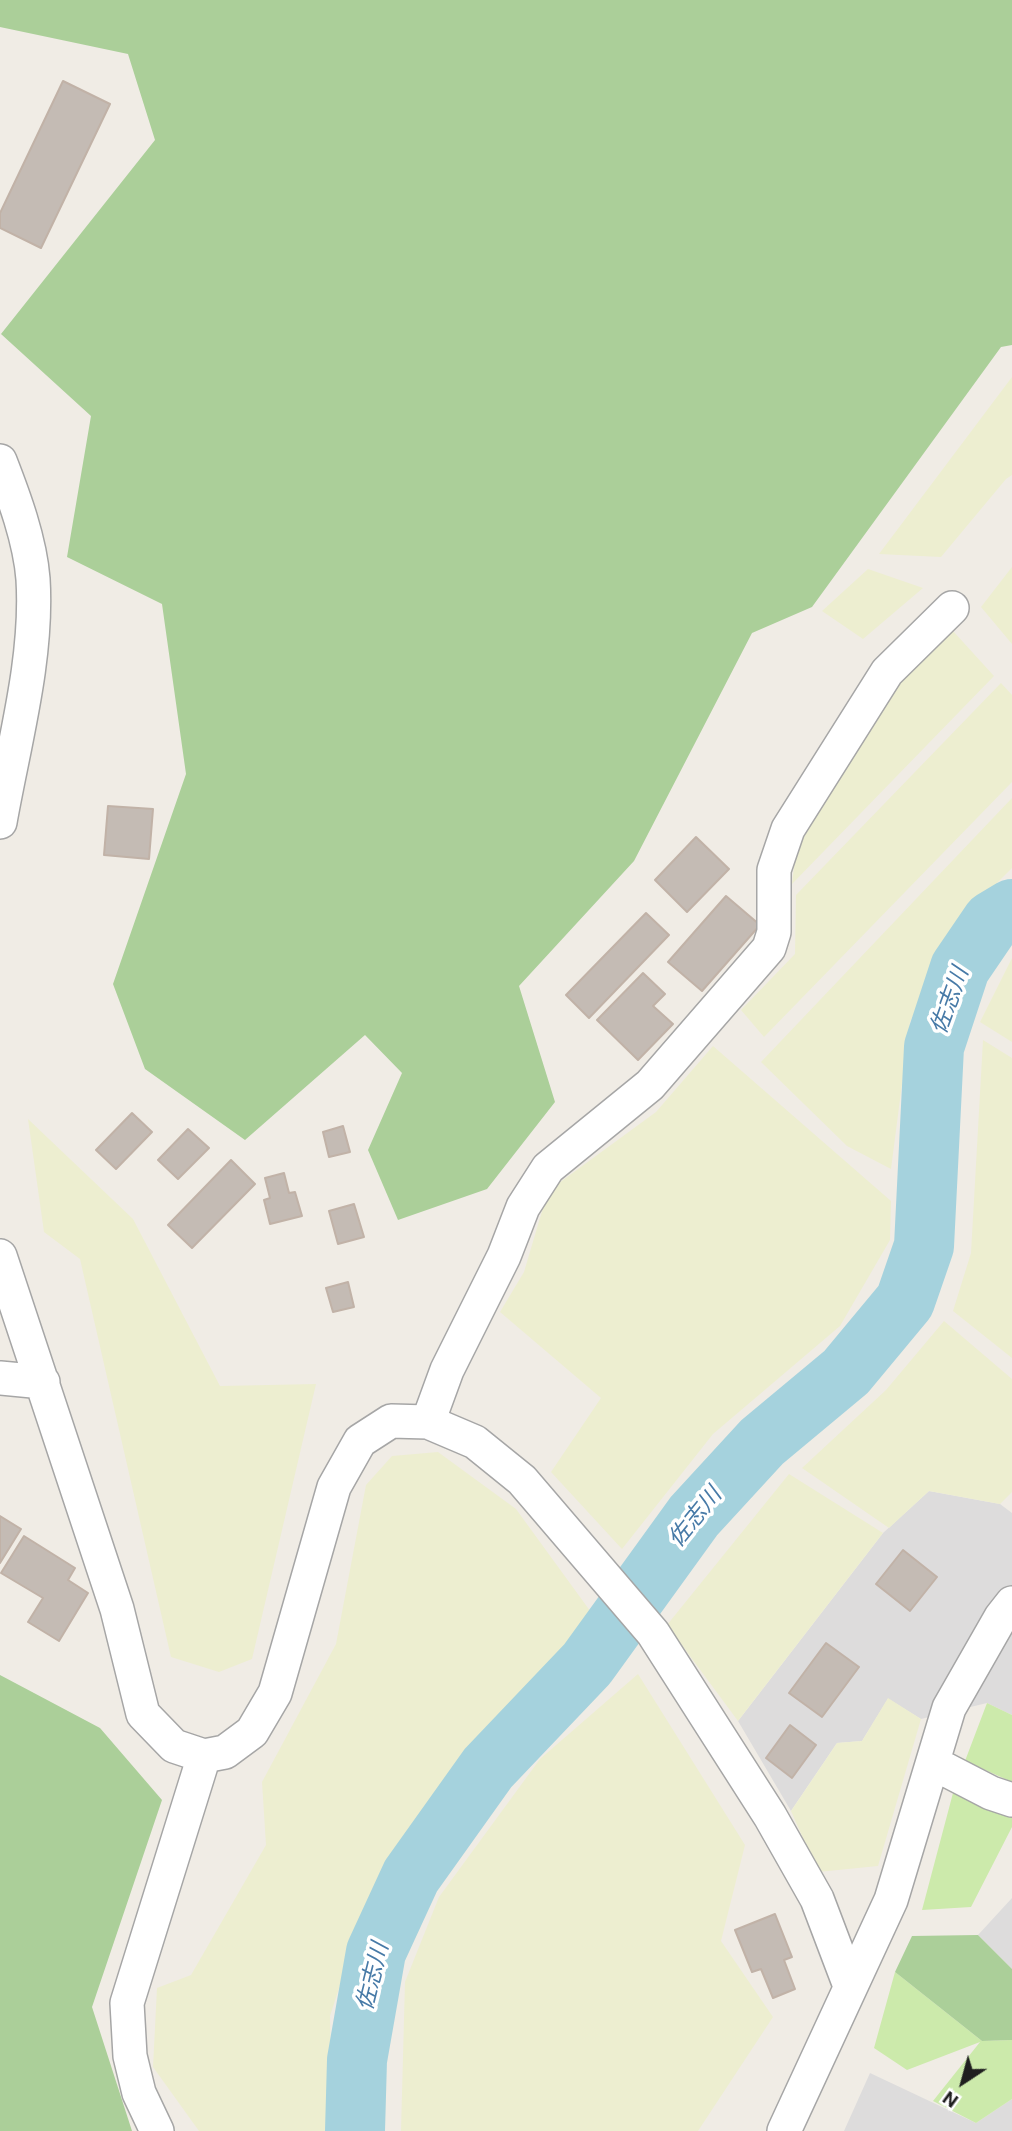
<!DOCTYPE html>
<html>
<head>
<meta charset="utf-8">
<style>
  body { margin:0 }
  #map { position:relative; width:1012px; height:2131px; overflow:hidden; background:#f0ece5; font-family:Roboto,sans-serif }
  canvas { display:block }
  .north { position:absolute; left:928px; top:2047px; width:70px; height:70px; -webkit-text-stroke:5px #fff; paint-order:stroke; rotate:216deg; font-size:19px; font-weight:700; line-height:28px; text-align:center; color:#1f1f1f }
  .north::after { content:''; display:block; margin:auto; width:24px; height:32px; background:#1f1f1f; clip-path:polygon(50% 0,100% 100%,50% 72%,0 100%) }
</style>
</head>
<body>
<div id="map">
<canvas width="1012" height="2131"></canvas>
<div class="north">N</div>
</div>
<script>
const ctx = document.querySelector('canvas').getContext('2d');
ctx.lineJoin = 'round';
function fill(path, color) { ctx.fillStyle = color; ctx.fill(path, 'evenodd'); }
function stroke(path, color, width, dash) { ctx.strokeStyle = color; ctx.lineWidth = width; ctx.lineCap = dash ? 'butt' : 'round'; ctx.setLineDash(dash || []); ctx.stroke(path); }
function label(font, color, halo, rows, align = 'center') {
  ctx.font = font + ' Roboto,"Noto Sans JP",sans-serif'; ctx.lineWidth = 7; ctx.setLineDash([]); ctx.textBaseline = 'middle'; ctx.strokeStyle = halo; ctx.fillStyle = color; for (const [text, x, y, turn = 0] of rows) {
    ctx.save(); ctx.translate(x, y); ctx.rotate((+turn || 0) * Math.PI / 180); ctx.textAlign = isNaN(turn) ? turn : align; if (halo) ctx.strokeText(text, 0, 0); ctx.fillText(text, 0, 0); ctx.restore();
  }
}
fill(new Path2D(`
  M929,1491L1000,1504L1012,1513V1715L987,1703L921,1719L888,1699L862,1741L837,1743L791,1811L738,1721L883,1533Z
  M1012,1898V1969L978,1935Z
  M870,2073L976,2123L1012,2099V2131H844Z`), '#dddcdc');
fill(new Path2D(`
  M1012,377V475L1006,479L941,557L879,554Z
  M1012,567V644L981,607Z
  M868,569L923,588L863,639L822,611Z
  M953,631L994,676L792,884L798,834L901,675Z
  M1001,683L1012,695V782L764,1037L741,1010L795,954L796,895Z
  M1012,798V868L963,917L910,1022L891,1169L847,1146L761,1062Z
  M1012,958V1042L980,1022Z
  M983,1040L1012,1058V1358L953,1311L971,1253Z
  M713,1046L891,1201L890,1240L840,1326L713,1434L622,1549L551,1472L601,1398L500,1312L524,1272L548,1191L656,1112Z
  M28,1119L133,1219L220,1386L316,1384L252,1659L219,1672L171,1657L80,1259L44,1232Z
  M944,1321L1012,1379V1492L1000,1504L929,1491L889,1528L802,1468L886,1390Z
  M438,1452L516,1509L596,1619L456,1779L367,1902L330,2016L332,2131H199L153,2067L157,1988L191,1975L266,1845L262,1782L336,1644L366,1485L392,1456Z
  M789,1474L883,1533L738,1721L667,1625Z
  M638,1674L745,1845L721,1941L773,2017L698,2131H401L405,1982L439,1897L540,1759Z
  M888,1698L921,1719L878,1866L818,1872L791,1811L837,1743L862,1741Z`), '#edeed0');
fill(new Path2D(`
  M987,1703L1012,1715V1782L965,1761Z
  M953,1793L1012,1816V1827L971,1907L922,1910Z
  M895,1972L982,2041L1012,2040V2099L976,2123L933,2101L980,2042L907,2070L874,2048Z`), '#cceaab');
fill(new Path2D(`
  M0,0H1012V345L1001,347L812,607L752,633L634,861L519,986L555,1102L487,1189L398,1220L368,1150L402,1073L365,1035L245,1140L145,1069L113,984L186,774L162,604L67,557L91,416L1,334L155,140L128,54L0,27Z
  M0,1675L100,1728L162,1800L92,2007L132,2131H0Z
  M978,1935L1012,1969V2040L982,2041L895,1972L912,1936Z`), '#abcf99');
stroke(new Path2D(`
  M355,2131L357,2060L376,1952L411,1876L488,1768L587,1664L694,1516L762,1442L846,1372L905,1301L924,1246L934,1047L960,968L992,921L1012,909`), '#a5d2dd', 60);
const building = new Path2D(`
  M63,81L110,104L41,248L0,228V213Z
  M108,806L153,809L149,859L104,855Z
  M696,837L729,869L687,912L655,880Z
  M726,896L760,925L702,991L668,962Z
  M646,913L669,935L589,1018L566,995Z
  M643,973L665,994L653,1006L673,1024L638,1060L597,1020Z
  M132,1113L152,1132L116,1169L96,1150Z
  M343,1126L350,1152L329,1157L323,1132Z
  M188,1129L209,1148L178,1179L158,1160Z
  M231,1160L255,1184L192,1248L168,1225Z
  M284,1173L289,1193L295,1192L302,1216L270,1224L264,1200L270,1198L265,1178Z
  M354,1204L364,1237L338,1244L329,1211Z
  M348,1282L354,1307L333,1312L326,1288Z
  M0,1516L21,1529L0,1563Z
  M24,1536L75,1568L68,1580L88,1593L59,1641L28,1622L43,1598L1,1573Z
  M903,1550L937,1577L910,1611L876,1584Z
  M826,1643L859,1667L822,1717L789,1693Z
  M790,1725L816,1745L792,1778L766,1758Z
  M775,1914L792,1957L784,1960L795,1989L773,1998L761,1969L752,1972L735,1930Z`);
fill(building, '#c4bbb4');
stroke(building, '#c1b2a7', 2);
const minor = new Path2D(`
  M0,461C14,497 30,540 33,579C38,659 14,743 0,822
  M0,1256L117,1609L143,1714L174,1746L204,1756L225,1752L252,1732L275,1693L334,1487L360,1441L391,1421L428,1422L475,1442L522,1480L653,1633L770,1816L817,1899L850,1986
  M0,1378L43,1382
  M428,1422L447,1370L504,1256L523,1207L548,1168L650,1085L769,948L774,932V870L788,829L887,672L952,608
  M933,1763L991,1793L1012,1800
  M157,2131L139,2093L130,2056L127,2003L204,1756
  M784,2131L891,1900L949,1708L1001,1617L1012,1603`);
stroke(minor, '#a6a6a6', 36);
stroke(minor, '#fff', 33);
label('italic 23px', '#477aa7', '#fff', [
  ["佐志川",951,1001,-70],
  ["佐志川",696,1518,-51],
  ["佐志川",374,1977,-76]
]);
</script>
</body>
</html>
